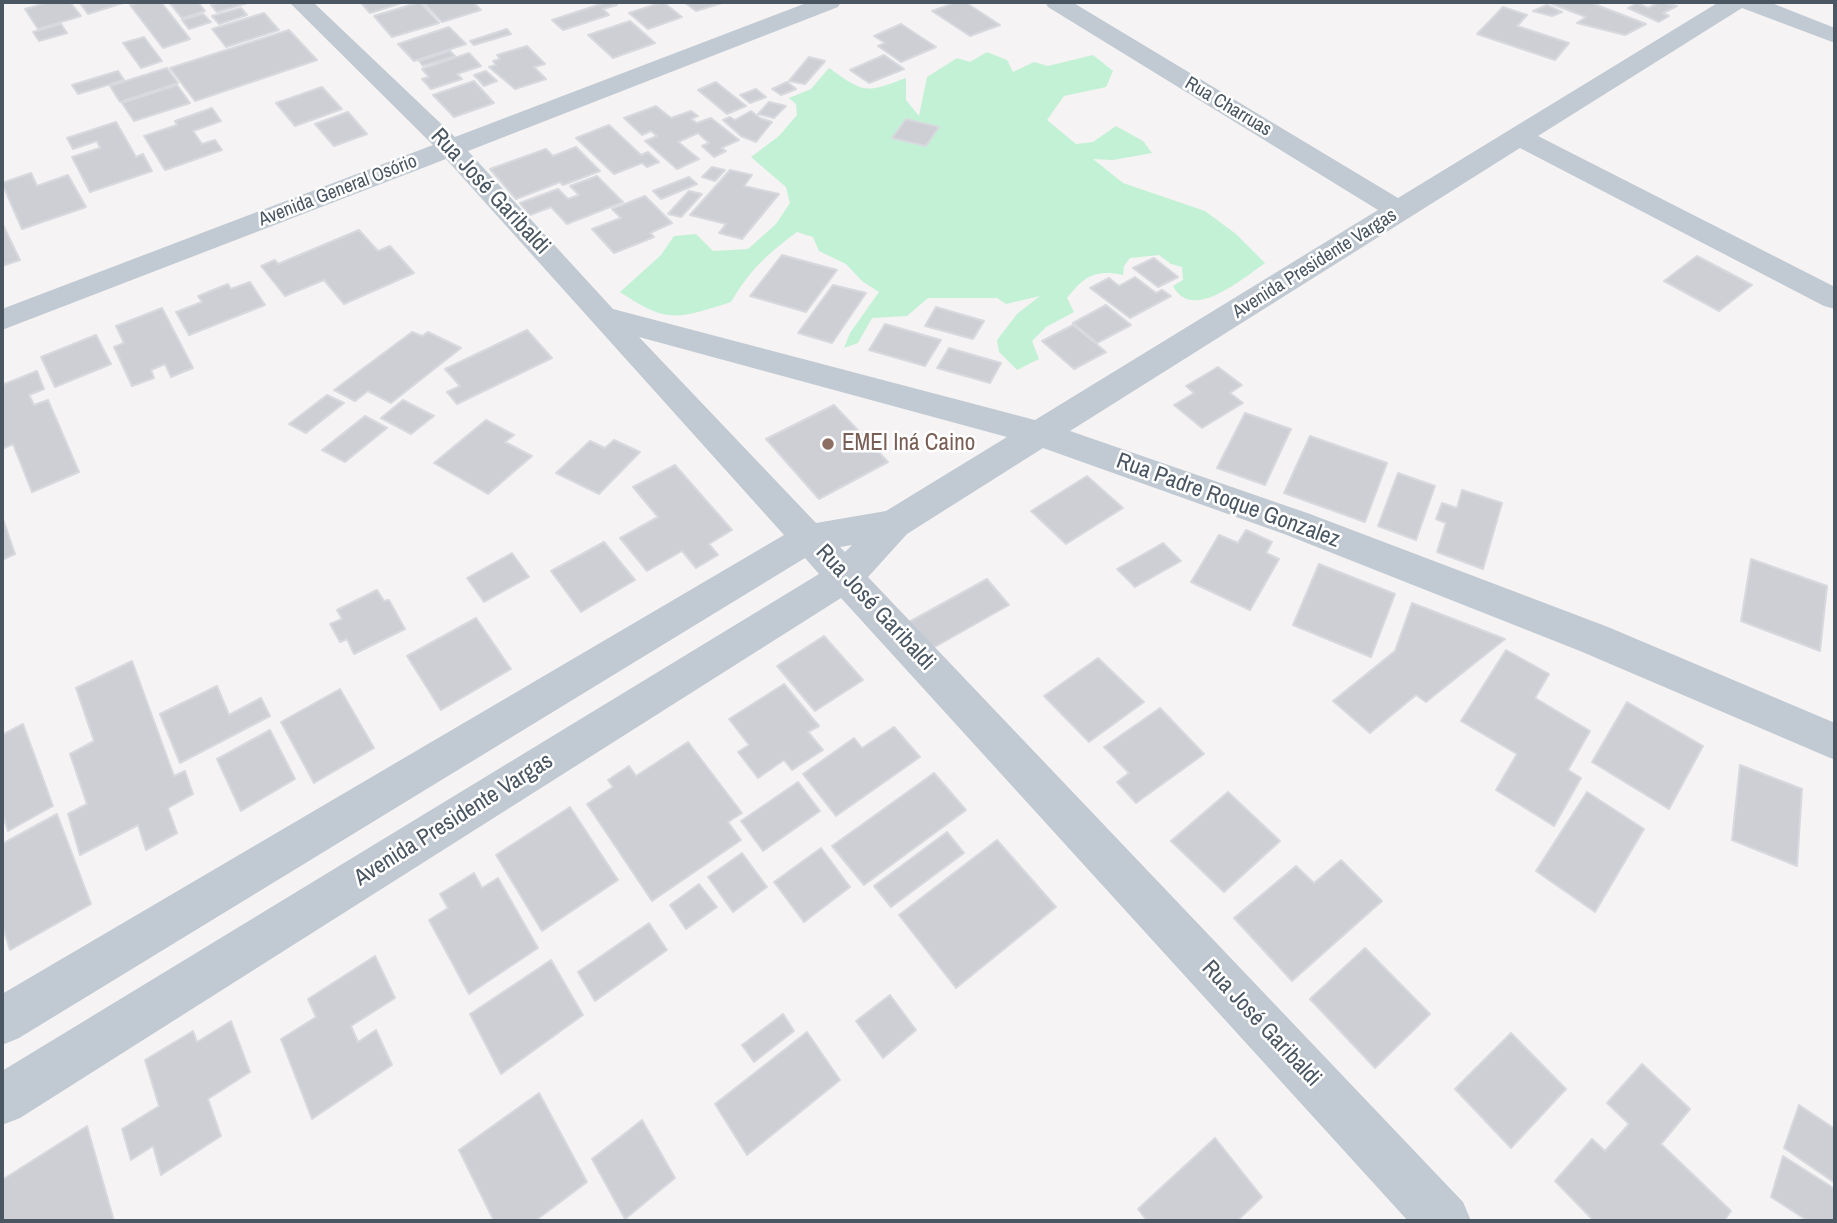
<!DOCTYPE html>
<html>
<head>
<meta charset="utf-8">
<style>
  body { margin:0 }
  #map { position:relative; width:1837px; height:1223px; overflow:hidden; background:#f5f3f3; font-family:"Archivo Narrow",sans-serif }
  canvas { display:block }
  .frame { position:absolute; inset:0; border:4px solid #4a5661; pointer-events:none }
</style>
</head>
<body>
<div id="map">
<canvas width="1837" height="1223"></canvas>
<div class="frame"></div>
</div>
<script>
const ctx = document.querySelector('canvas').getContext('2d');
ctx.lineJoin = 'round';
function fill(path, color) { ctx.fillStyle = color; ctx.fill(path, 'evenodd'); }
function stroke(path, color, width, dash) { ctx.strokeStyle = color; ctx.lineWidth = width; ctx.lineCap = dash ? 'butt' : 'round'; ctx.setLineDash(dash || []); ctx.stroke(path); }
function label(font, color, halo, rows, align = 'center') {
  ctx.font = font + ' "Archivo Narrow",sans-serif'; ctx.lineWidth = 5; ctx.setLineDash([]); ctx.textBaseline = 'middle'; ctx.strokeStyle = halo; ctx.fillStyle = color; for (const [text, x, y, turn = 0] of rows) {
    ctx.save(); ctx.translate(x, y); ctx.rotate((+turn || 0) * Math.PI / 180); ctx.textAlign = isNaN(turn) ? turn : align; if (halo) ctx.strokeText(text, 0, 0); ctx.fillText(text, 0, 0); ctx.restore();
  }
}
fill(new Path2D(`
  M987,52L1007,60L1013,72L1034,62L1048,66L1093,55L1113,71L1106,87L1064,96L1047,120L1076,144L1093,142L1116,126L1143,141L1152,153L1113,160L1093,159L1123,183L1205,211L1236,234L1265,263C1243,278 1192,323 1173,286L1183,280L1182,267L1171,264L1159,255L1130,258L1124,266L1123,275C1094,269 1084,277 1067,298L1074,312L1046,327L1032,341L1039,359L1017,370L999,352L997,340L1017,314L1040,296L1006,304L997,298H928L907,316L872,318L858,343L844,348L850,333L879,292L862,281L846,264L819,251L813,237L797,232C767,254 750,270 731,302C677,319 668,324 620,292L661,255L674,236L696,234L713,251L748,249L776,224L790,203L786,187L751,157L779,136L797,115L796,104L789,98L811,89L829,68C865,94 866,93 906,78V100L919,116L927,77L957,58L970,62Z`), '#c3f1d5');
const building = new Path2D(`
  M49,2H70L81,16L38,29L25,9Z
  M79,2H126L88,14Z
  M140,2H161L190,39L163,48L130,5Z
  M169,2H198L205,11L182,18Z
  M222,2H251L217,12L211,5Z
  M366,2H405L370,13L361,3Z
  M420,2L439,23L392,37L374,16Z
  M423,2H473L481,10L442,22Z
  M607,2L617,5L603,9L609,15L563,30L552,20Z
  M663,2L682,17L648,29L629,13Z
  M684,2H725L696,11Z
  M957,2H965L1000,25L970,36L932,11Z
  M1556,2H1589L1646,24L1625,35L1577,23L1586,17L1552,4Z
  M1660,2L1677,6L1663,13L1669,16L1659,22L1628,8L1637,3L1648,8Z
  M1547,5L1562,12L1552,16L1533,11Z
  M1503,7L1527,15L1517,26L1569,43L1555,60L1477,34Z
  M241,8L247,15L219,24L212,16Z
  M264,13L279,30L226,47L212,29Z
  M203,14L211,22L189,29L182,20Z
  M630,21L655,43L613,58L588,35Z
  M61,24L67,33L39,41L33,32Z
  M901,24L936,47L901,62L878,46L885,43L874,36Z
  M449,27L466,44L414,61L398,44Z
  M507,29L511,34L474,45L470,41Z
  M289,30L317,60L195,101L170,68Z
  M144,37L162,61L141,68L123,43Z
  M527,46L545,64L534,67L546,79L515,89L489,67L496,65L493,61L500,59L497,55Z
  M450,51L455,56L423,66L419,61Z
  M469,53L481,66L457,74L462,79L431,89L422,79L429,77L422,69Z
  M884,55L904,69L869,83L850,70Z
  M809,57L825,61L805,84L789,81Z
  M167,68L178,83L120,102L110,86Z
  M118,71L124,80L78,94L72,85Z
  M486,71L497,81L484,86L474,75Z
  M474,81L494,103L454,117L433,95Z
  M716,82L746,106L727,114L698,90Z
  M787,82L796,89L781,95L772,89Z
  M177,85L190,103L134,121L122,103Z
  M322,87L342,109L295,126L276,103Z
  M756,89L766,97L750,103L740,95Z
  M769,102L786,106L774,118L758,114Z
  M656,106L671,118L691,111L698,116L691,119L697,123L711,118L739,140L721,148L726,151L714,157L702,146L709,143L698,133L678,142L699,159L677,169L645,141L657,136L651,131L642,135L624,118Z
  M212,108L221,121L193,131L202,144L215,140L222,150L165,170L144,136L177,125L175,121Z
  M751,111L760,118L772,122L756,142L741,136L723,120L730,117L735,120Z
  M348,112L367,134L334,146L315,124Z
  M906,119L939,127L926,146L892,138Z
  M116,122L136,157L143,154L152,171L90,192L72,157L100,148L97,141L73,149L67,138Z
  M609,125L641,155L648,152L659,162L647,167L642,163L614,174L576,138Z
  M576,147L600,171L563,185L560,182L516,199L490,169L546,149L553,156Z
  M712,167L725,170L715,181L702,177Z
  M730,170L752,175L744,186L779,194L742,239L719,233L726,224L690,215Z
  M31,173L37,186L68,175L86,207L22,229L2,183Z
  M597,176L623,202L567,224L551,207L530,215L520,203L558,189L568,199L579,195L570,186Z
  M689,177L697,184L661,199L653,191Z
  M689,191L702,194L681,217L668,214Z
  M645,196L672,223L650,233L654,237L614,253L592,229L621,218L612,209Z
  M2,223L20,260L2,266Z
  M359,230L378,251L390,246L414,273L344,304L324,280L285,296L261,266L275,260L278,264Z
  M782,255L837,270L806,312L750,296Z
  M1697,256L1752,285L1719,311L1664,281Z
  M1154,258L1178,277L1158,287L1133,268Z
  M1135,277L1156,293L1162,290L1171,296L1130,318L1090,288L1109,278L1119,286Z
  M250,282L265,305L189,335L176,312L202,302L198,296L228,284L231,289Z
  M833,285L866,293L832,343L798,333Z
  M1106,305L1131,325L1097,343L1073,323Z
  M936,307L984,321L973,339L925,326Z
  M162,308L193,368L171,377L165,364L151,370L154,378L132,386L114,347L124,343L116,326Z
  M885,324L941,340L925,366L869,350Z
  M1073,325L1106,352L1074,369L1042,341Z
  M527,330L552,358L457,404L447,392L460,386L445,369Z
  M412,332L422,336L428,332L461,348L391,403L368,391L355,401L334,390Z
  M96,335L111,364L55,387L41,357Z
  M949,348L1001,363L990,383L937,368Z
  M1218,367L1242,385L1230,393L1243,403L1202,428L1174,405L1194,393L1186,386Z
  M37,371L44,389L29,395L34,405L48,400L79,472L32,492L13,444L2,449V385Z
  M327,395L344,403L306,433L289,424Z
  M403,400L434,416L411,434L381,418Z
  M834,405L888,462L819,499L766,439Z
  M1245,413L1291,429L1265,485L1217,468Z
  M365,416L387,428L345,462L322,450Z
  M486,420L514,435L505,442L532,456L488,494L434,463Z
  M1310,436L1387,463L1365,522L1284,493Z
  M614,440L640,452L599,494L556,473L590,441L605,448Z
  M675,465L732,530L709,544L718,555L696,568L682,551L647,571L620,538L658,517L633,487Z
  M1398,473L1435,486L1416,540L1378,526Z
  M1087,476L1123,508L1066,544L1031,511Z
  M1462,490L1502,503L1483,569L1437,552L1446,523L1436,519L1442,503L1457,508Z
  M2,516L15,554L2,560Z
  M1246,530L1272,542L1266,553L1279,559L1250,610L1191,582L1219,535L1238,543Z
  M604,542L635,580L581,612L551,571Z
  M1163,543L1181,561L1135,587L1117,569Z
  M512,553L529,577L484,602L467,578Z
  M1751,559L1827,586L1820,651L1741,621Z
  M1319,564L1395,594L1371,657L1293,625Z
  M987,579L1009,605L931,649L909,622Z
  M377,590L384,601L389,600L405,629L354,654L347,639L340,642L330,624L342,619L337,610Z
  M1412,603L1505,639L1426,702L1416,695L1370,733L1333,701L1395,651Z
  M476,618L511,669L441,710L407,656Z
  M824,636L863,680L815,711L777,666Z
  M1506,650L1549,674L1535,698L1590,731L1568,770L1581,778L1554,826L1496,790L1517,754L1461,721Z
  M1098,658L1144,702L1089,742L1044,696Z
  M132,661L174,776L185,771L193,794L168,808L177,833L146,850L138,825L80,855L68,814L87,804L70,754L94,741L76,688Z
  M784,684L819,726L808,732L823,750L792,770L784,760L758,778L738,752L749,745L729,719Z
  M217,686L229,715L261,698L270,716L180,763L160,714Z
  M340,689L374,748L314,783L281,722Z
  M1627,702L1703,746L1669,809L1592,762Z
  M1160,708L1204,754L1136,803L1117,782L1129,773L1104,747Z
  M23,724L53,806L8,831L2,813V735Z
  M894,727L920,757L836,816L803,774L854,738L862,748Z
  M270,730L295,779L241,811L217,759Z
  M688,742L742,813L728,822L741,840L652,901L587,804L613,787L608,780L629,766L636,776Z
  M1740,765L1802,789L1797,866L1732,840Z
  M934,773L966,810L864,885L832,846Z
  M798,782L820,811L763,851L741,821Z
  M1228,792L1280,841L1224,892L1171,841Z
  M1587,792L1644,829L1595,912L1536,871Z
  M570,807L618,880L542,931L496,855Z
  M57,814L91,904L10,950L2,924V844Z
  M947,832L964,853L891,907L874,886Z
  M997,840L1056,907L956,988L899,915Z
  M821,848L850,887L804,922L774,882Z
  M742,853L767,887L733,912L708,877Z
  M1341,860L1382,901L1292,981L1234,918L1296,866L1314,883Z
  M474,873L482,888L498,878L538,948L469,994L429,920L448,908L440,894Z
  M699,884L717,907L686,929L670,905Z
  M649,923L667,950L595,1001L578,972Z
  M1365,948L1430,1014L1375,1068L1310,999Z
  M375,956L395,998L351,1026L358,1042L376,1030L392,1065L312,1119L281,1039L316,1017L308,999Z
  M551,960L583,1015L501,1074L470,1014Z
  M890,995L916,1030L883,1058L856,1021Z
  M783,1014L794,1031L754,1062L742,1045Z
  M231,1021L250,1072L208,1099L221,1136L161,1175L153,1146L131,1160L122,1129L159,1106L145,1060L193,1031L197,1042Z
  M807,1032L840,1080L747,1155L715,1104Z
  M1511,1033L1566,1089L1511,1148L1455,1089Z
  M1642,1064L1690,1109L1661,1144L1731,1211L1724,1221H1594L1555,1181L1592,1139L1605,1151L1629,1124L1607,1103Z
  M539,1093L587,1182L535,1221H494L459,1150Z
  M1799,1105L1835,1129V1183L1784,1148Z
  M642,1120L675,1178L625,1219L592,1159Z
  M87,1126L114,1221H2V1180Z
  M1215,1138L1262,1197L1237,1221H1147L1138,1209Z
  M1783,1156L1835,1189V1221H1808L1771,1197Z`);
fill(building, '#cdcfd5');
stroke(building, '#d7d9de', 2);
fill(new Path2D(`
  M289,2H313L455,137L809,2H841L838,7L468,151L613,309L1035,420L1378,210L1048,7L1045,2H1072L1398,198L1719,2H1769L1835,28V43L1742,8L1538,136L1835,287V309L1824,306L1520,148L1070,431L1310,514L1608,627L1835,723V760L1580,651L1284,534L1043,448L907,534L868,577L1463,1202L1471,1221H1408L841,598L20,1118L2,1125V1071L819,574L805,558L19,1038L2,1045V994L784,535L446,159L2,330V309L433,145ZM639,337L1007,437L886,511L816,523ZM852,545L845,552L840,547Z`), '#c1cad2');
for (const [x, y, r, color] of [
  [828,444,7,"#8d6e63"]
]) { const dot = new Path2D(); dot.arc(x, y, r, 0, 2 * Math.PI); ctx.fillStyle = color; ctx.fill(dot); stroke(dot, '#fff', 2.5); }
label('19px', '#4a5661', '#fff', [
  ["Rua Charruas",1228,107,31],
  ["Avenida General Osório",338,191,-21],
  ["Avenida Presidente Vargas",1315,264,-32]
]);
label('23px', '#4a5661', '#fff', [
  ["Rua José Garibaldi",490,192,47],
  ["Rua Padre Roque Gonzalez",1228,501,20],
  ["Rua José Garibaldi",875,608,47],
  ["Avenida Presidente Vargas",454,820,-32],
  ["Rua José Garibaldi",1261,1024,47]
]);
label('23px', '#785e54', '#fff', [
  ["EMEI Iná Caino",842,444]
], 'left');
</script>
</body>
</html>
